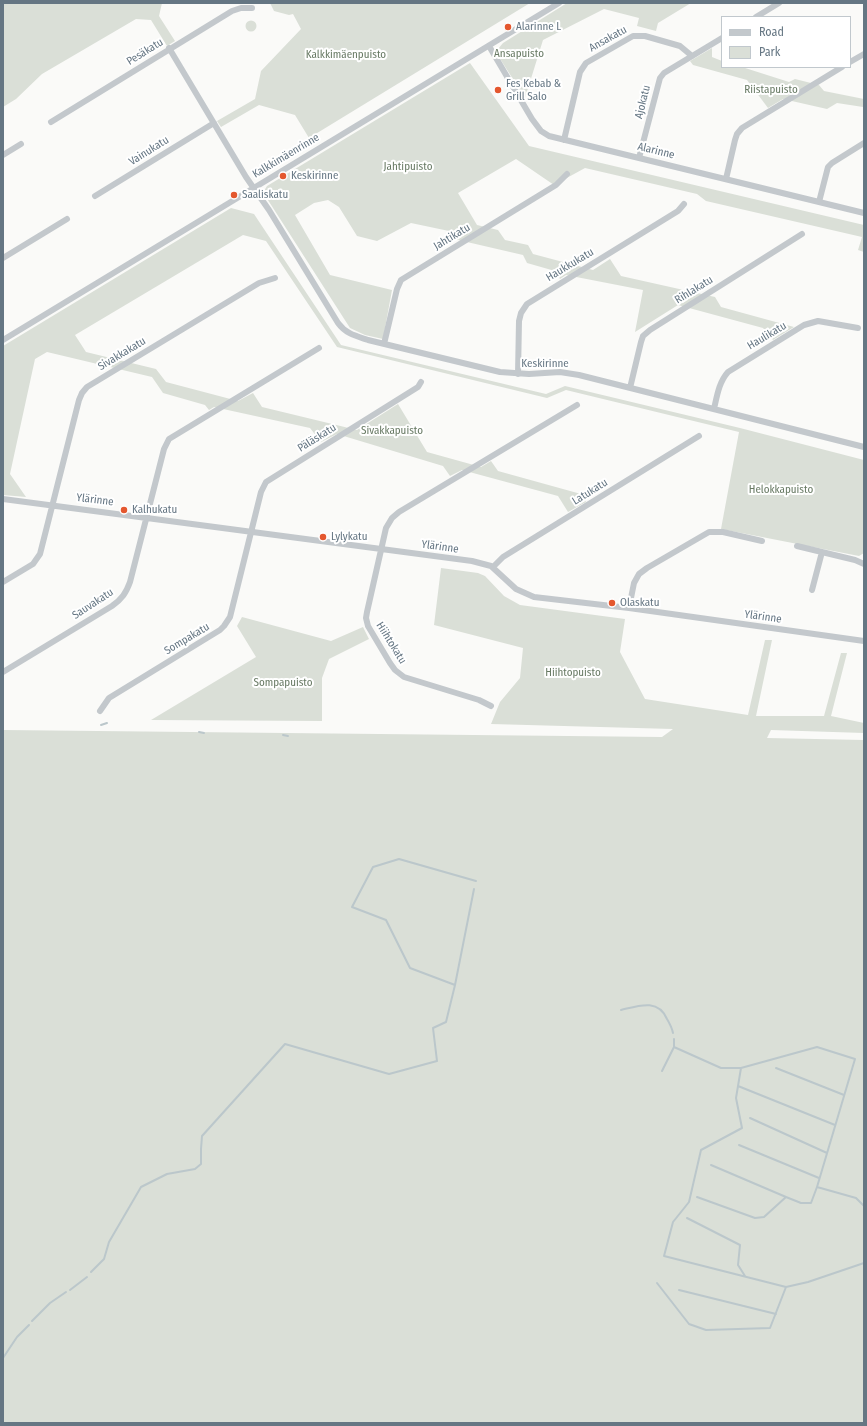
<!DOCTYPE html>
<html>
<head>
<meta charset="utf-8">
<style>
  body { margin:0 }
  #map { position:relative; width:867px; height:1426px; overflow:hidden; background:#fafaf8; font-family:"Fira Sans Condensed",sans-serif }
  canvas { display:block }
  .frame { position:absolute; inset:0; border:4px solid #657683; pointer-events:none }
  .legend { position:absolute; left:721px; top:16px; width:130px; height:52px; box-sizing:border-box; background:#fff; border:1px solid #c1c8cd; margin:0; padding:5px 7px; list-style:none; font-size:12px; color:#657683 }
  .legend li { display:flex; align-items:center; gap:8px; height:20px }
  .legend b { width:20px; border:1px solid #c1c8cd }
</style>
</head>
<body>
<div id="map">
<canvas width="867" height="1426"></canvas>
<div class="frame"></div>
<ul class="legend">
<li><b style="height:5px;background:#c3c8cc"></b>Road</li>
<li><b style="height:11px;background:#dadfd7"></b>Park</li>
</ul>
</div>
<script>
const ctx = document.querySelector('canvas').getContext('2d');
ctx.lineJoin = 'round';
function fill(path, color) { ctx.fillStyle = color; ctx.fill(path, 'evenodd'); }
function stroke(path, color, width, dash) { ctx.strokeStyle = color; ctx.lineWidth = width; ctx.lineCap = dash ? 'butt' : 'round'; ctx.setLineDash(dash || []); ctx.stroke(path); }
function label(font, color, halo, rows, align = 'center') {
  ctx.font = font + ' "Fira Sans Condensed",sans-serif'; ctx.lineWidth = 4; ctx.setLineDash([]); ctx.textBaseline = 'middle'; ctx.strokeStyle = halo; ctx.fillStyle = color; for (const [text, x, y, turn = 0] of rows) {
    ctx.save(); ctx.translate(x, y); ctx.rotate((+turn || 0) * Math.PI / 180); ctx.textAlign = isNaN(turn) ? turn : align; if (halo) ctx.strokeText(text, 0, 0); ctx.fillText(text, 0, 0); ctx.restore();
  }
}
fill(new Path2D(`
  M3,3H162L159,16L175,41L167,46L151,20L136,19L42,74L16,99L3,107Z
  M270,3H530L309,138L295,115L259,105L221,127L217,121L255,99L261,71L301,29L293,14L289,15L274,11Z
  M567,3H691L658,23L656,31L637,26L639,18L604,9L543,40L525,98L497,54L498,49L503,43Z
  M245.5 26a5.5 5.5 0 1 1 11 0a5.5 5.5 0 1 1-11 0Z
  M712,48V57L722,61V67H742L789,82L795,79L819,85L824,91L864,99V109L863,107L837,103L827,109L783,99L768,108L747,80L693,65L690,61Z
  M470,63L529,146L864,225V252L858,250L862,237L706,201L697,194L585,168L554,185L516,159L458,193L477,225L498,230L505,240L528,245L533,254L593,270L610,259L621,276L715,297L721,307L794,327L773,340L763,328L678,305L635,332L643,290L566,275L560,279L555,271L527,263L523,255L454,239L449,231L411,223L377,241L357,236L339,207L328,200L314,203L295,215L330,275L392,290L383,339L365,335L350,328L266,197L264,191L267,186Z
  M231,208L254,214L341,345L546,394L565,386L740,428L864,460V553L859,556L721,529L739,432L566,390L547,398L337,347L266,241L243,235L75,335L86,352L156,369L166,382L238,401L253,393L262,407L357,430L398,404L427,452L481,467L491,461L498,471L581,494L586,502L568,512L558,496L462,470L450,476L443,466L337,434L321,442L310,428L214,407L209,410L205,405L163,393L152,377L47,352L35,359L10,474L26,497L3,495V346Z
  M441,568L478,573L485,576L504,596L520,605L625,619L620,652L645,699L748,715L765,640H772L756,716H824L841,653H847L831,716L864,723V733L771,730L767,738L864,740V1423H3V730L662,737L673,729L491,724L500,702L520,678L523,648L434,625Z
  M242,617L331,641L363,627L369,639L329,659L322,678V721L151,720L256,657L237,626Z`), '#dadfd7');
stroke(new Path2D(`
  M101,725L107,723
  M199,732L204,733
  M283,735L288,736
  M455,985L410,968L386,920L352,907L373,867L399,859L476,881
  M621,1010C638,1006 658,998 667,1019C670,1024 672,1028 673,1033
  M674,1039V1047
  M741,1068L736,1098L742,1128L701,1150L689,1202L673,1222L664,1256L786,1287L808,1282L864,1263
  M776,1068L844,1095
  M662,1071L674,1047L721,1068H741L817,1047L855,1059L817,1187L856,1198L864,1206
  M738,1086L835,1125
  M750,1118L827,1153
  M739,1145L819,1178
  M711,1165L786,1197
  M697,1197L755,1218L764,1217L786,1197L801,1203H811L817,1187
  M687,1218L740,1245L738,1265L745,1276
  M91,1272L104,1259L109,1242L141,1187L167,1174L195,1169L201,1164V1149L202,1136L285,1044L389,1074L437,1061L433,1028L446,1022L455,985L474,889
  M657,1283L689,1324L706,1330L770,1328L786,1287
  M70,1290L87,1277
  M679,1290L776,1314
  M32,1321L50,1303L66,1292
  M3,1358L17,1337L29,1325`), '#bbc7cb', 2);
stroke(new Path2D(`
  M756,17L779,3
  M489,46L532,119L541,131L549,136L864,213
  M169,48L246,177L269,210L338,323C346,334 356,336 368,340L500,372L529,374L560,372L579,375L864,447
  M850,62L864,54
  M51,122L232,11L241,8H252
  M564,140L580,72L586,63L633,36H645L680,46L692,56
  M3,155L21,144
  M639,158L660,78L664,73L722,38
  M726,179L735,140L737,134L742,128L842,67
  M95,196L214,123
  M819,202L828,167L832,163L864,143
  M3,258L67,219
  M3,340L559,3
  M384,344L397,289L401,280L556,185L567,174
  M518,374L519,321L521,313L527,304L678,211L684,204
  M630,388L641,342L643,336L650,330L802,234
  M714,409C717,396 719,382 728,372L804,325L818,321L858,328
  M3,499L472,561L491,566L516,589L534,597L629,608L864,641
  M797,546L855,560L864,564
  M493,567L503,557L699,436
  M3,582L33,564L40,554L79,400L82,393L87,387L259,283L275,278
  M812,590L822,552
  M629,608L634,583L639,574L647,568L709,532H723L762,541
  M3,672L112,606C122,599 126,593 130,582L164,449L169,439L319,348
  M491,706L479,700L404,677L395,670L390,663L368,626L366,618L367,612L386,528L392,518L399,512L577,405
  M100,711L109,698L220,630L224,626L230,617L261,492L266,482L418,387L421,382`), '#c3c8cc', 6);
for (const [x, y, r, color] of [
  [508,27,4,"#e4572e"],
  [498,90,4,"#e4572e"],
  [283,176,4,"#e4572e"],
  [234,195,4,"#e4572e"],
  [124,510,4,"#e4572e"],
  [323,537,4,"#e4572e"],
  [612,603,4,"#e4572e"]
]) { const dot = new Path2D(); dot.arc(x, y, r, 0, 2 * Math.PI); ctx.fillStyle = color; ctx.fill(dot); stroke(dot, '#fff', 1.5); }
label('11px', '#657683', '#fff', [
  ["Alarinne L",516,27],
  ["Fes Kebab &",506,84],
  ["Grill Salo",506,97],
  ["Keskirinne",291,176],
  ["Saaliskatu",242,195],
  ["Kalhukatu",132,510],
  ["Lylykatu",331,537],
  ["Olaskatu",620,603]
], 'left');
label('11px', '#657683', '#fff', [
  ["Ansakatu",608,39,-29],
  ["Pesäkatu",145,52,-32],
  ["Ajokatu",643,102,-76],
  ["Vainukatu",149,151,-32],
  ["Alarinne",656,151,14],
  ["Kalkkimäenrinne",286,156,-31],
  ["Jahtikatu",452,237,-31],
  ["Haukkukatu",570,265,-31],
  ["Rihlakatu",694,290,-32],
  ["Haulikatu",767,336,-31],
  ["Sivakkakatu",122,354,-31],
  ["Keskirinne",545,364],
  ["Päläskatu",317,438,-32],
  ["Latukatu",590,492,-32],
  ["Ylärinne",95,500,7],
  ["Ylärinne",440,547,8],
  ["Sauvakatu",93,604,-33],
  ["Ylärinne",763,617,8],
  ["Sompakatu",187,639,-31],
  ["Hiihtokatu",391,643,58]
]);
label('11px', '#687a64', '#fff', [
  ["Ansapuisto",519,54],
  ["Kalkkimäenpuisto",346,55],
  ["Riistapuisto",771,90],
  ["Jahtipuisto",408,167],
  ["Sivakkapuisto",392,431],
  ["Helokkapuisto",781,490],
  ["Hiihtopuisto",573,673],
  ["Sompapuisto",283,683]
]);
</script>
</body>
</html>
